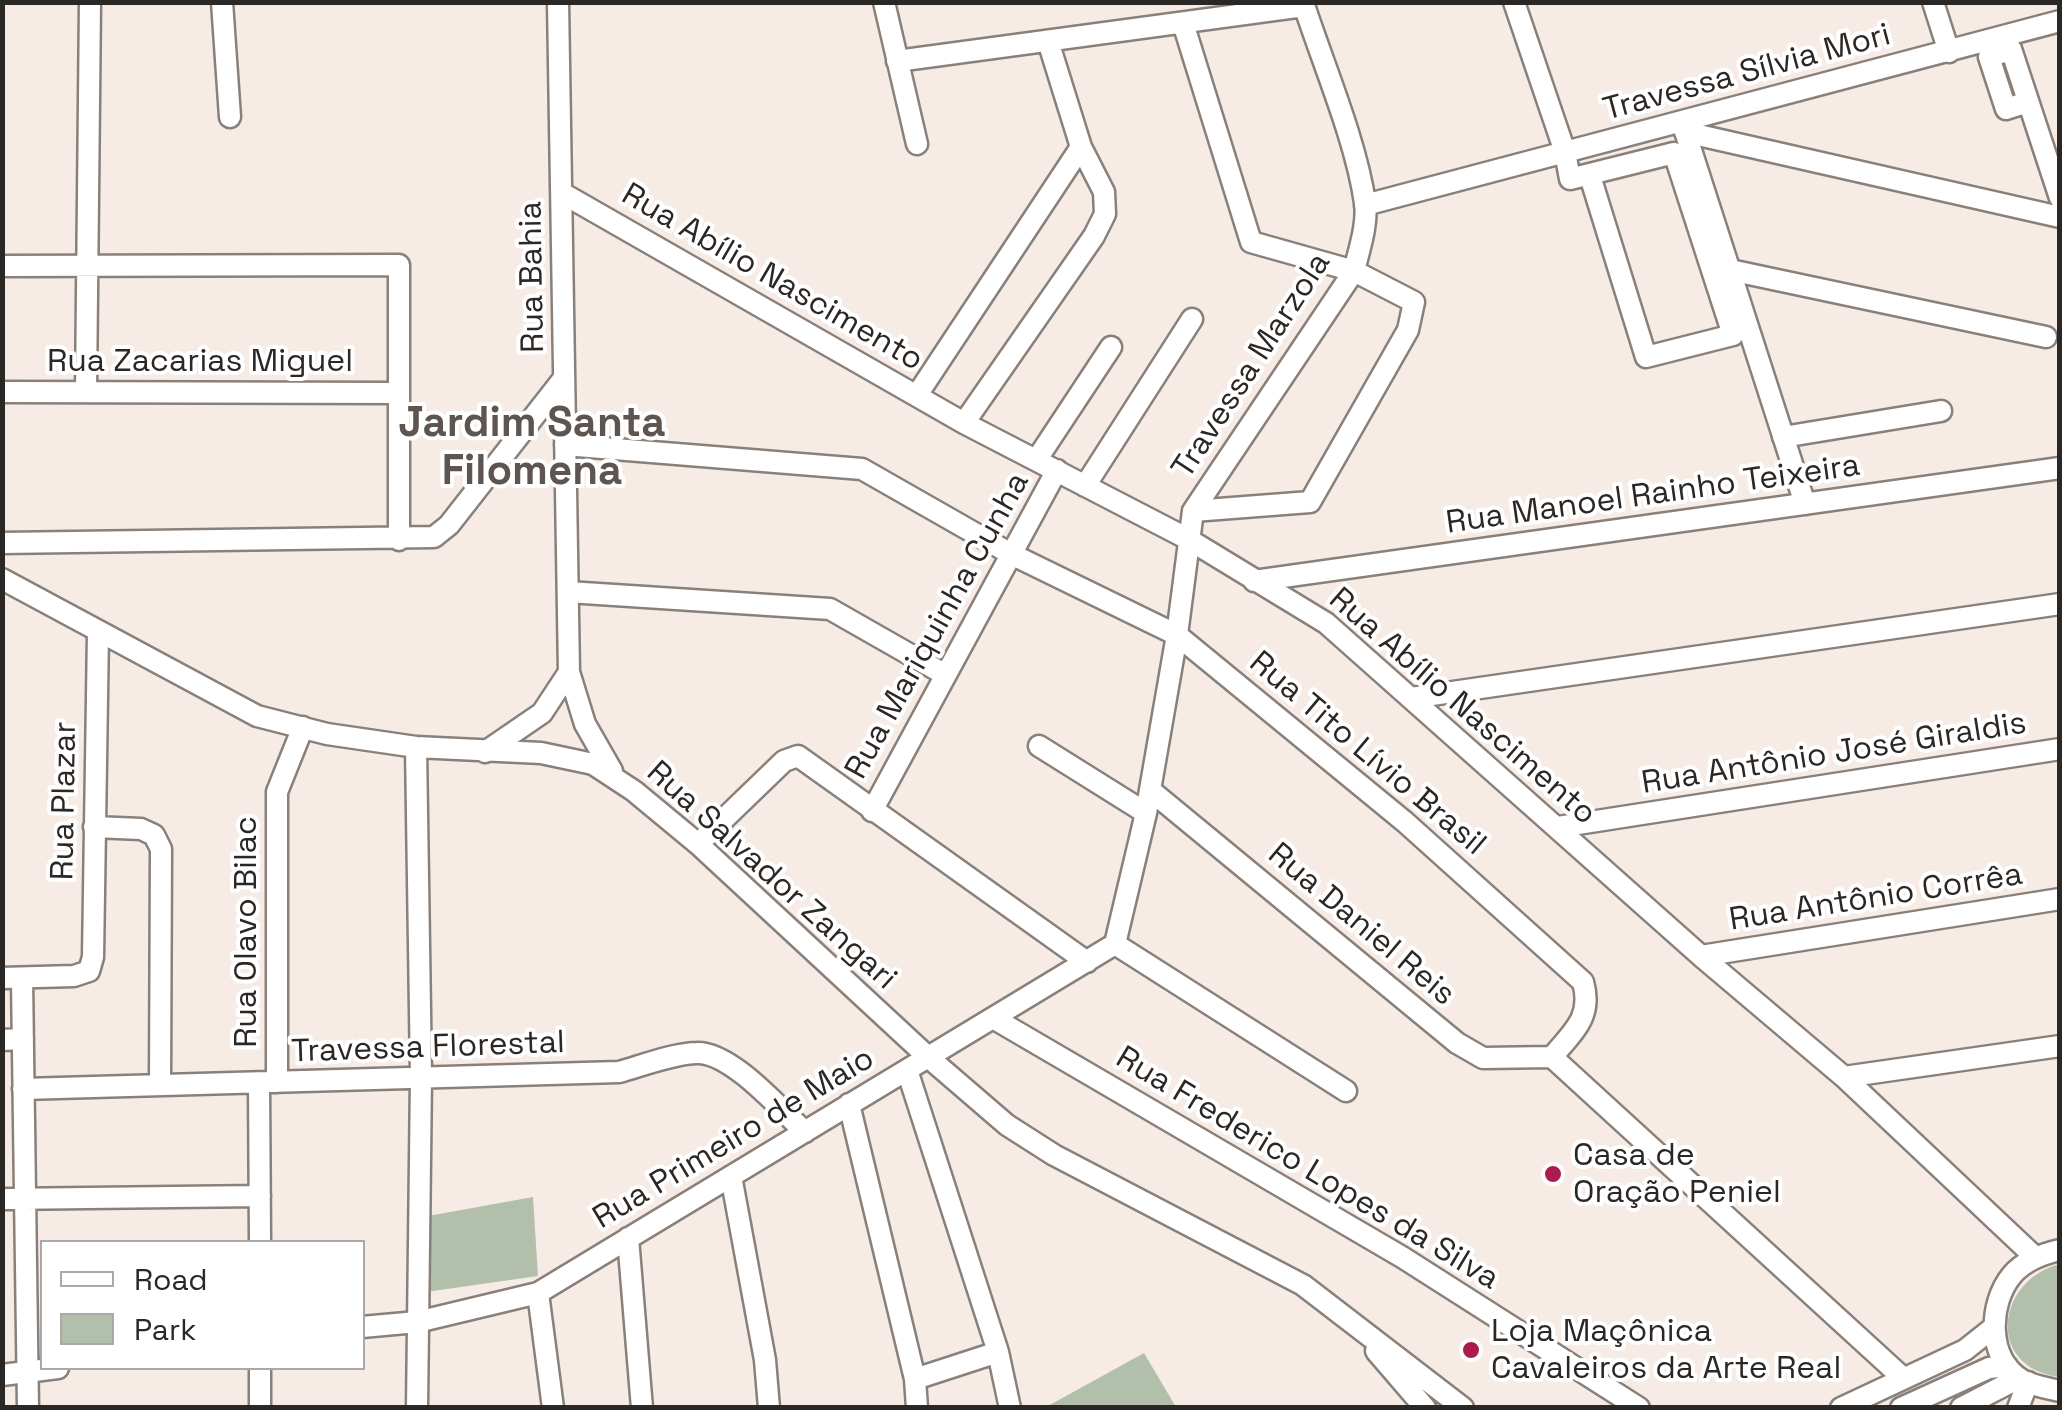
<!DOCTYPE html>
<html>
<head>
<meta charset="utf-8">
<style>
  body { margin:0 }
  #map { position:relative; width:2062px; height:1410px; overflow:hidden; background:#f7ece5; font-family:"Space Grotesk",sans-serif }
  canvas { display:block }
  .frame { position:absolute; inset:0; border:5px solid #2b2725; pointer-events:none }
  .legend { position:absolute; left:40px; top:1240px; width:325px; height:130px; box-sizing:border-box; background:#fff; border:2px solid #aaa9a8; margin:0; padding:12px 18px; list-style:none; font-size:30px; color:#2b2725 }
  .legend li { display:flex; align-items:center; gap:20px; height:50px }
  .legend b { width:50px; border:2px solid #aaa9a8 }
</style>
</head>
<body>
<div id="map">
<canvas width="2062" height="1410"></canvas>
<div class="frame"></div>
<ul class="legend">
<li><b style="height:12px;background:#fff"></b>Road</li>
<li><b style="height:28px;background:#b2c0ab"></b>Park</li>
</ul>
</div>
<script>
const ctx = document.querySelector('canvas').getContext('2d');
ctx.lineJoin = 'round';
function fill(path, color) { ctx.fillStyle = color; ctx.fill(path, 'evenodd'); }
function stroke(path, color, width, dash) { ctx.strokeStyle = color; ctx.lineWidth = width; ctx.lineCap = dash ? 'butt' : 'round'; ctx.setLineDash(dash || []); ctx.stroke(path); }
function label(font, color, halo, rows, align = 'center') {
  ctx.font = font + ' "Space Grotesk",sans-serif'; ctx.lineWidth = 8; ctx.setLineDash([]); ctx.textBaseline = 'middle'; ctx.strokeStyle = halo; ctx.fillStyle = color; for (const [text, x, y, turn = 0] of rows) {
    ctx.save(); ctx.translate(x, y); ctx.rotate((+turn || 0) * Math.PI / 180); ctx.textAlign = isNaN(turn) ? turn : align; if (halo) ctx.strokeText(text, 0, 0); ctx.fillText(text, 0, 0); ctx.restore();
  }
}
fill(new Path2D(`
  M533,1197L538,1276L426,1292L428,1216Z
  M2059,1264L2060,1377C1986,1368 1995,1282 2059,1264Z
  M1144,1353L1176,1407H1046Z`), '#b2c0ab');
const minor = new Path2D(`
  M222,2L230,117
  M558,2L569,672L585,724L612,771
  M884,2L917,144
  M1514,2L1565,152L1570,179L1674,153L1733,335L1646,357L1590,176
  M1933,2L1949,52
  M1183,23L1251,242L1354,271L1414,302L1408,330L1310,502L1193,511
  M897,61L1304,6
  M2028,102L2006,109L1989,57L2011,49L2060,198
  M1682,122L1805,504
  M1685,132L2060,217
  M562,193L964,423L1188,539L1326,623L1701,956L1844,1077L2035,1257
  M1365,205L2060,21
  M2,266L399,265V540
  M1730,270L2046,337
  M86,391L90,2
  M2,392L398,393
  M917,395L1081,147
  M964,423L1094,236L1105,214L1104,192L1081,147L1048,41
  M1783,437L1941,411
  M565,445L862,469L1011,554L1177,635L1405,822L1583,982C1593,1017 1573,1032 1552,1057L1903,1378
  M1037,459L1111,347
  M1085,486L1192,319
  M2,543L434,537L449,525L564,378
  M2,579L257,716L327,734L416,747L541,753L593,764L634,791L698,844L928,1057L1007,1125L1054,1155L1303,1285L1463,1408
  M1254,581L2060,468
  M568,592L830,609L944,674
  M1411,698L2060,604
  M1039,746L1146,813
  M416,747L421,1077L417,1408
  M485,752L542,713L569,672
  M1150,790L1457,1043L1483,1058L1552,1057
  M872,811L1057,470
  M94,827L141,829L154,835L161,849L160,1084
  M1558,827L2060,749
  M698,844L784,761L798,756L1087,962
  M1115,944L1146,813L1177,635L1193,511L1354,271C1359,250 1368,224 1365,203C1356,140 1323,64 1303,2
  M1115,944L1346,1091
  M1701,956L2060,899
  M2,978L74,976L89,971L93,957L98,632
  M22,979L28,1408
  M993,1018L1402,1257L1639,1408
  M2,1040L23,1039
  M907,1070L998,1352L1010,1408
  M1844,1077L2060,1046
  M277,1082V792L303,727
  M259,1083L260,1242
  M23,1089L619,1072C641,1066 675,1053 697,1053C731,1052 780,1109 805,1132
  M849,1104L915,1379L917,1408
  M731,1176L765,1360L769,1408
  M2,1199L260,1196
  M628,1238L642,1408
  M2060,1250C2042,1254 2024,1261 2012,1275C1988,1304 1987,1359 2022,1380C2033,1386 2047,1388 2060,1391
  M538,1293L553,1408
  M362,1327L417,1322L538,1293L1115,944
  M1376,1351L1425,1408
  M2,1375L58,1368
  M915,1379L998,1352
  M260,1408V1368
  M1841,1408L1965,1350L1994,1327
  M1901,1408L1989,1368L2007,1366
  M1961,1408L2019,1378
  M2018,1408L2028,1382`);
stroke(minor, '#8a807a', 25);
stroke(minor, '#fff', 20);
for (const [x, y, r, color] of [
  [1553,1174,10,"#ad1b4f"],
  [1471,1350,10,"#ad1b4f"]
]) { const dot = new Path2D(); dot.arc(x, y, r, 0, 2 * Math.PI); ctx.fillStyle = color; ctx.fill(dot); stroke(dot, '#fff', 4); }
label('32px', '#2b2725', '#fff', [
  ["Travessa Sílvia Mori",1747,73,-15],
  ["Rua Bahia",533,277,-91],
  ["Rua Abílio Nascimento",772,278,30],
  ["Rua Zacarias Miguel",200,362],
  ["Travessa Marzola",1252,366,-57],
  ["Rua Manoel Rainho Teixeira",1653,495,-8],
  ["Rua Mariquinha Cunha",938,626,-61],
  ["Rua Abílio Nascimento",1462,707,41],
  ["Rua Tito Lívio Brasil",1367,754,40],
  ["Rua Antônio José Giraldis",1834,754,-9],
  ["Rua Plazar",65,801,-89],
  ["Rua Salvador Zangari",771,876,42],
  ["Rua Antônio Corrêa",1876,898,-9],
  ["Rua Daniel Reis",1361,925,40],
  ["Rua Olavo Bilac",247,932,-90],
  ["Travessa Florestal",428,1048,-2],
  ["Rua Primeiro de Maio",734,1139,-31],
  ["Rua Frederico Lopes da Silva",1307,1169,31]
]);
label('32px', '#2b2725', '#fff', [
  ["Casa de",1573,1156],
  ["Oração Peniel",1573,1193],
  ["Loja Maçônica",1491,1332],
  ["Cavaleiros da Arte Real",1491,1369]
], 'left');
label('bold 42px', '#5e5550', '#fff', [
  ["Jardim Santa",532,425],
  ["Filomena",532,473]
]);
</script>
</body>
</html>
